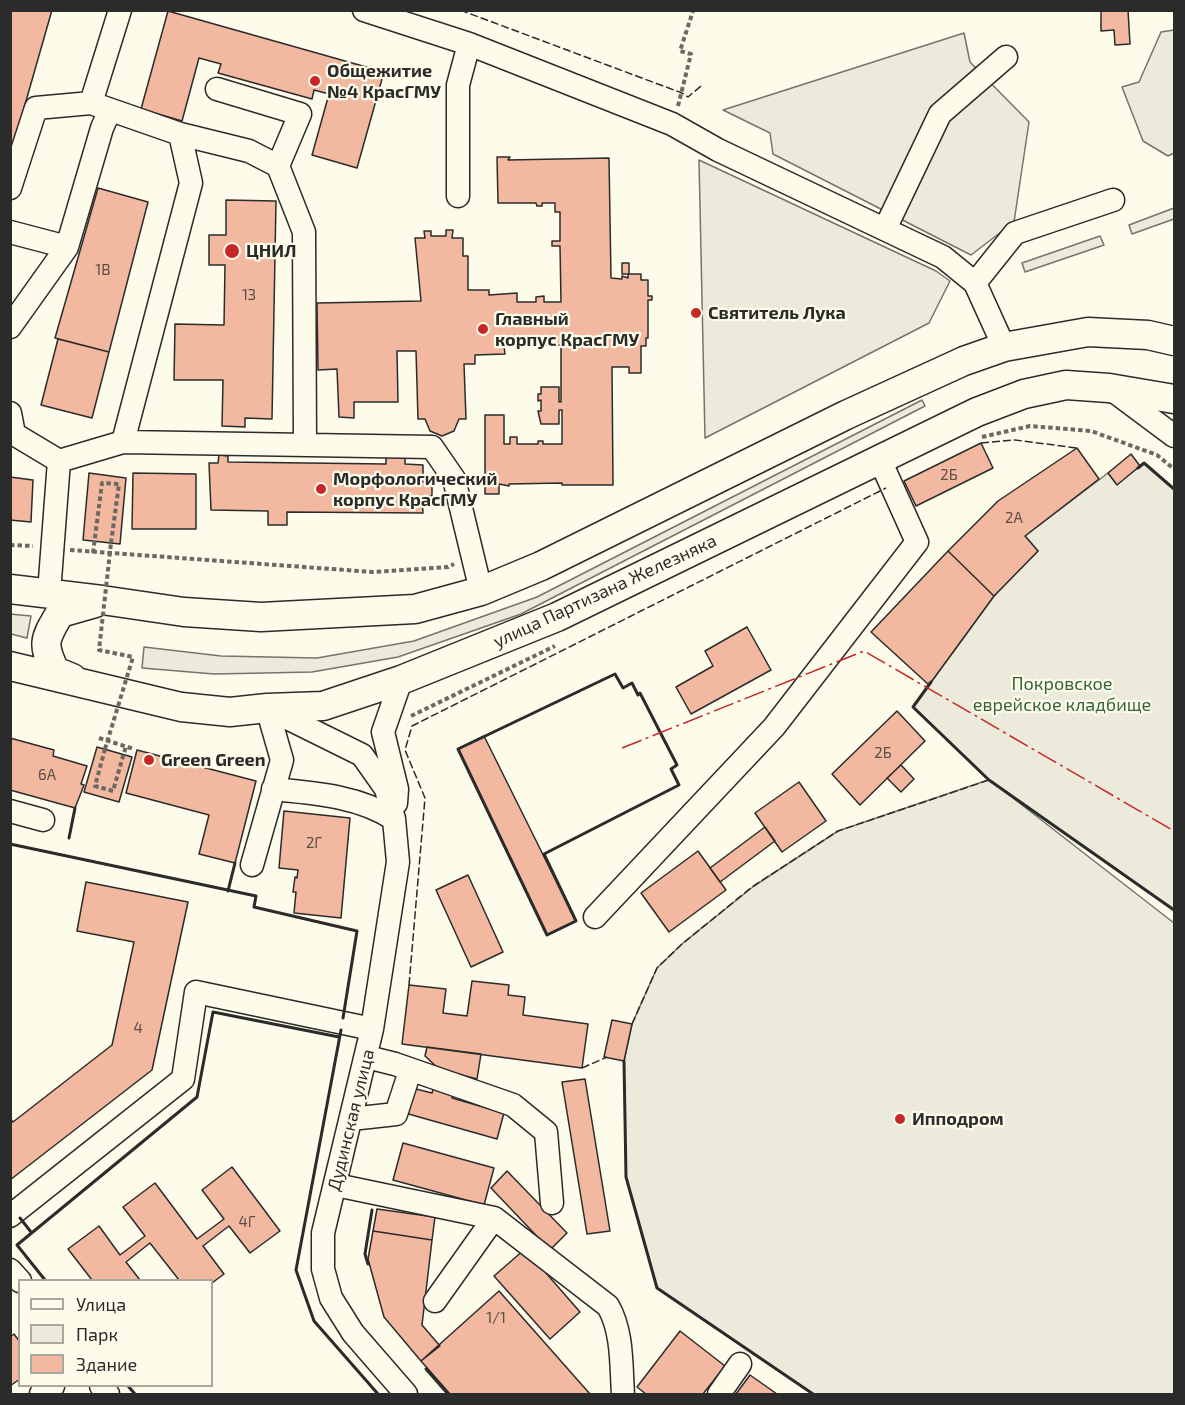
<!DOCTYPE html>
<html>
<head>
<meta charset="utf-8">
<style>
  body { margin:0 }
  #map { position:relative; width:1185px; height:1405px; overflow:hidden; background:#fdfbea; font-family:"Exo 2",sans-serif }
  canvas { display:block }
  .frame { position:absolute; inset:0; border:12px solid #2b2b2b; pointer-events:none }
  .legend { position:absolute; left:18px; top:1279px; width:195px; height:108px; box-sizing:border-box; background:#fdfbea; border:2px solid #a9a89e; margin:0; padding:8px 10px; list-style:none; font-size:18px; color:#2b2b2b }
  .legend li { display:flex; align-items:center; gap:12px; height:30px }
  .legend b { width:30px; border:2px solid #a9a89e }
</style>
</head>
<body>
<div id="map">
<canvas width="1185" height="1405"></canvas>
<div class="frame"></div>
<ul class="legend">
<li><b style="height:8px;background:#fdfbea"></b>Улица</li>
<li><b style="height:16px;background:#ecebdb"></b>Парк</li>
<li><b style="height:16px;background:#f2b8a0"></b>Здание</li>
</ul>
</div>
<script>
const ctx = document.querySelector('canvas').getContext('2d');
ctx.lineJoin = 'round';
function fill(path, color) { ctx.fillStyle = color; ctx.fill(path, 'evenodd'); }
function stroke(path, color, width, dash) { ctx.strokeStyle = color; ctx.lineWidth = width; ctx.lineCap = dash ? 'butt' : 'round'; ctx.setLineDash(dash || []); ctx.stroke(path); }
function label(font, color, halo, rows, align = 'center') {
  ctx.font = font + ' "Exo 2",sans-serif'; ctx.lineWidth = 4.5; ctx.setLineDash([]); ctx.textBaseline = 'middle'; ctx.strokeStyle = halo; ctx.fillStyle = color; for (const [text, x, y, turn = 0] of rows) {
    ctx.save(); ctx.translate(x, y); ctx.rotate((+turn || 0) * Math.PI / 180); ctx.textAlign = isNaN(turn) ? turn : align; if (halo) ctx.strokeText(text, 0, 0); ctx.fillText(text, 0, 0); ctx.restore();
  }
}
const green = new Path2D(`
  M1174,30V153L1168,156L1143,141L1122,87L1139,82L1161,32Z
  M964,33L970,62L1029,122L1014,222L971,255L773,154L770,133L723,110Z
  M699,160L936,271L950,281L929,323L705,438Z
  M1174,208V219L1132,234L1129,225Z
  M1100,236L1104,245L1025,272L1022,263Z
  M922,400L925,406L521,614L398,657L312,672L214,674L142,668L144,647L221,656L317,658L414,641L537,597Z
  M1144,463L1174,489V910L1004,791L1174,923V1394H813L657,1288L626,1177L624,1061L632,1024L657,968L682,944L754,886L838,831L988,780L913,707L994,596L1038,551L1025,536L1108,473L1117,484Z
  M10,614L31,616L27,638L11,634Z`);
fill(green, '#ecebdb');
stroke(green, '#74746e', 1.5);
const building = new Path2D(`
  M10,10H52L10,157Z
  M1101,10H1128L1130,44L1115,45L1114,30L1101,31Z
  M168,11L384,72L357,168L312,155L329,94L314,90L312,99L218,73L221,64L199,58L182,121L141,109Z
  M497,157H510L508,160L609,158L611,278L622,279V276L628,278V274H622V263H629V274H641V280H648V296H652V300H648V338H646V346H641V373H629V367H612L613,485H562V483L509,484V486L499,484V494H485V415H504V444H510V437H517V444H538V441H543V444H562V410H559V424H541L538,411H541V400L538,401V394H541V387H559V402H561V345L504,346L505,354L475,355V364H464L466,419H459L454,431L442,436L430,431L425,419H418L416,351H397L398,402H354V418L339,417L337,369L318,370L317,303L421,301L415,238H425L424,231H431V236H446V230H453L452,238H463V256H468V290H489V295L517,293V302H536V297L544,296V302H561L560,246H552V241H560V212H555V203H542V206H537L536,203H498Z
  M98,188L148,202L109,352L55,338Z
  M226,200L276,201L272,419L245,418V427L222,426L223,380H174L175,324L224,325L225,265H209V235H226Z
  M58,339L109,352L92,418L41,405Z
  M981,443L993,468L916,506L904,481Z
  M1077,448L1099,479L1025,536L1038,551L994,596L948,551L998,501Z
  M386,454L405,455V464L423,465V482H432V496H422L423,513L287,512V525H268V511L211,510L209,463H218L219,455L228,456V462L386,464Z
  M1131,454L1140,466L1117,485L1108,473Z
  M89,473L126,478L120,544L83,540Z
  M133,473L196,474V529H132Z
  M10,477L33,480L31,522L10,520Z
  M948,551L994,596L929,685L871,632Z
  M747,627L771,670L691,714L676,687L713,666L705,651Z
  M897,711L925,741L860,805L832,774Z
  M484,736L576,921L547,935L458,749Z
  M10,738L54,750L53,756L87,766L81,784L84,785L75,808L10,790Z
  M97,747L132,757L119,802L84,792Z
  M137,750L256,781L235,863L199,854L209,815L126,793Z
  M901,765L914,779L901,792L887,778Z
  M799,782L826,821L782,852L755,813Z
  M284,811L350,818L341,918L294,913L296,892H293L295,877L297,878L298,870L279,868Z
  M765,827L775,841L720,882L710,868Z
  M698,851L726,890L669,932L641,893Z
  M468,875L503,952L471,967L436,890Z
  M86,882L188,902L152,1070L10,1180V1118L13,1122L112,1045L134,942L77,931Z
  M472,981L509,985L508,995L525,997L523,1015L588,1024L582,1068L402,1044L409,985L446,989L443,1013L467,1016Z
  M612,1020L632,1024L624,1061L604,1057Z
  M427,1047L481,1054L477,1079L439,1069L425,1056Z
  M439,1069L459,1075L452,1098L504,1113L497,1139L405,1113L412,1088L432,1093Z
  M585,1079L610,1231L587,1234L562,1082Z
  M403,1143L494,1168L484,1205L393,1180Z
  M232,1167L280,1231L250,1253L229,1226L203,1246L224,1274L212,1283V1280H179L150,1243L126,1262L140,1280H92L68,1249L99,1226L120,1255L145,1236L123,1207L155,1183L197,1239L224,1219L202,1190Z
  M507,1171L567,1233L550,1250L491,1188Z
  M377,1209L435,1217L432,1240L373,1231Z
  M373,1231L432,1240L422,1325L440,1346L421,1361L384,1317L368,1259Z
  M525,1249L580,1312L550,1339L494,1276Z
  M499,1291L590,1394H450L421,1361Z
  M680,1331L725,1366L703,1394H646L637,1387Z
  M14,1334L20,1342V1379L10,1386V1337Z
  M750,1375L777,1394H736Z`);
fill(building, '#f2b8a0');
stroke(building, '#2b2b2b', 1.5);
const minor = new Path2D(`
  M364,10L469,44L672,124L718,150L943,257L975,283L1004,347
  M217,89L300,114L278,166
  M91,103L120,10
  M10,188L36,108L91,103L180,134
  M458,196V85L469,44
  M885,229L940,114L1006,57
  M10,232L67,247
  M975,283L1015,233L1113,200
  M10,327L67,247L102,128L110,110
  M1111,389L1174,436
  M10,413L14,434L59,461L123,442L432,447L454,479L481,591
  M123,442L191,183L180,134L249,151L278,166L304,232L305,444
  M49,593L59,461
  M267,708L362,755L386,789L394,819L398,862L372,1029L323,1233V1269L331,1298L353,1333L406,1394
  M273,789C314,793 359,796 394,819
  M396,803L397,789L383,732L401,680
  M10,811L43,820
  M252,865L282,760L267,708
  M595,917L774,727L917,542L880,460
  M367,1057L395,1064L513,1105L546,1132L552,1203
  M351,1119L396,1114L410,1071
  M336,1185L494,1218L608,1306C623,1332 621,1366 623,1394
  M10,1216L183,1079L196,992L372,1029
  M10,1270L20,1281
  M435,1301L494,1218
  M101,1386L108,1394
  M41,1394L53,1386
  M719,1394L740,1364`);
const major = new Path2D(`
  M10,589L102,600L184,612L261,617L415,609L481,591L541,566L846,415L964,361L1004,347L1088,332L1148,335L1174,341
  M10,666L181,707L230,712L267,708L323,706L401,680L557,617L977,412L1024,394L1066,385L1109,388L1174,399
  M72,678L55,671C41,642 45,639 60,613L95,603`);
stroke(minor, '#2b2b2b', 25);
stroke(major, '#2b2b2b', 31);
stroke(new Path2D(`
  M678,106L691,54L680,51L693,11
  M982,437L1030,426L1091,431L1157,455L1174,469
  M10,545L33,546
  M70,550L373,572L448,567L454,564
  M93,553L102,483L119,484L111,543
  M411,716L555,646
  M99,738L134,749
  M105,749L95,786L113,791L126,746
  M235,760H263`), '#6a6964', 4, [4.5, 3]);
stroke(minor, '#fdfbea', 22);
stroke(major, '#fdfbea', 28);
stroke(new Path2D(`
  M105,749L133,657L99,650L111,543`), '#6a6964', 4, [4.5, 3]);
stroke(new Path2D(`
  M460,10L682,93L688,97L701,86
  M981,443L1015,440L1077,448
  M409,985L425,798L405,750L412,726L886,488
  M632,1024L657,968L682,944L752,887L838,831L989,780L913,707L929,685
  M582,1068L607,1057`), '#2b2b2b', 1.5, [8, 3]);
stroke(new Path2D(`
  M1138,468L1144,463L1174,489
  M615,674L623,688L632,683L638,695L640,693L677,765L671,769L679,785L544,854L576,921L547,935L458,749Z
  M931,682L913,707L989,780L1174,910
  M69,838L75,808
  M10,844L256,896L254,907L357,931L343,1018
  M228,891L235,863
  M341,1030L296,1270L314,1321L378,1394
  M624,1061L626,1177L657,1288L813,1394
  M20,1218L31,1232
  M368,1264L365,1254L372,1210
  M45,1280L17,1245L197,1097L213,1012L339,1037
  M426,1369L448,1394
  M128,1386L135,1394`), '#2b2b2b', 3);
stroke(new Path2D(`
  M622,748L864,651L1174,831`), '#c62828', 1.5, [21, 4.5, 3, 4.5]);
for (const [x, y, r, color] of [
  [315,81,6,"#c62828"],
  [232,251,8,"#c62828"],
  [696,313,6,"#c62828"],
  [483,329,6,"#c62828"],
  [321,489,6,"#c62828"],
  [149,760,6,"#c62828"],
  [900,1119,6,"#c62828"]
]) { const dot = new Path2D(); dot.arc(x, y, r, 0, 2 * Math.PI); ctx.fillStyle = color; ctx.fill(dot); stroke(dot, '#fdfbea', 2); }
label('15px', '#5d4e48', null, [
  ["1В",103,270],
  ["1З",249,295],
  ["2Б",949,475],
  ["2А",1014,518],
  ["2Б",883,753],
  ["6А",47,775],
  ["2Г",314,843],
  ["4",138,1028],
  ["4Г",247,1222],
  ["1/1",496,1318]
]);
label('bold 18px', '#2b2b2b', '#fdfbea', [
  ["Общежитие",327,71],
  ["№4 КрасГМУ",327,92],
  ["ЦНИЛ",246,251],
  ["Святитель Лука",708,313],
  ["Главный",495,319],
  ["корпус КрасГМУ",495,340],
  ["Морфологический",333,479],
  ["корпус КрасГМУ",333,500],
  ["Green Green",161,760],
  ["Ипподром",912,1119]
], 'left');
label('18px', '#2b2b2b', '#fdfbea', [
  ["улица Партизана Железняка",605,591,-25],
  ["Дудинская улица",351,1120,-76]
]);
label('18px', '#34623c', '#fdfbea', [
  ["Покровское",1062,684],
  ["еврейское кладбище",1062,705]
]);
</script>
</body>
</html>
